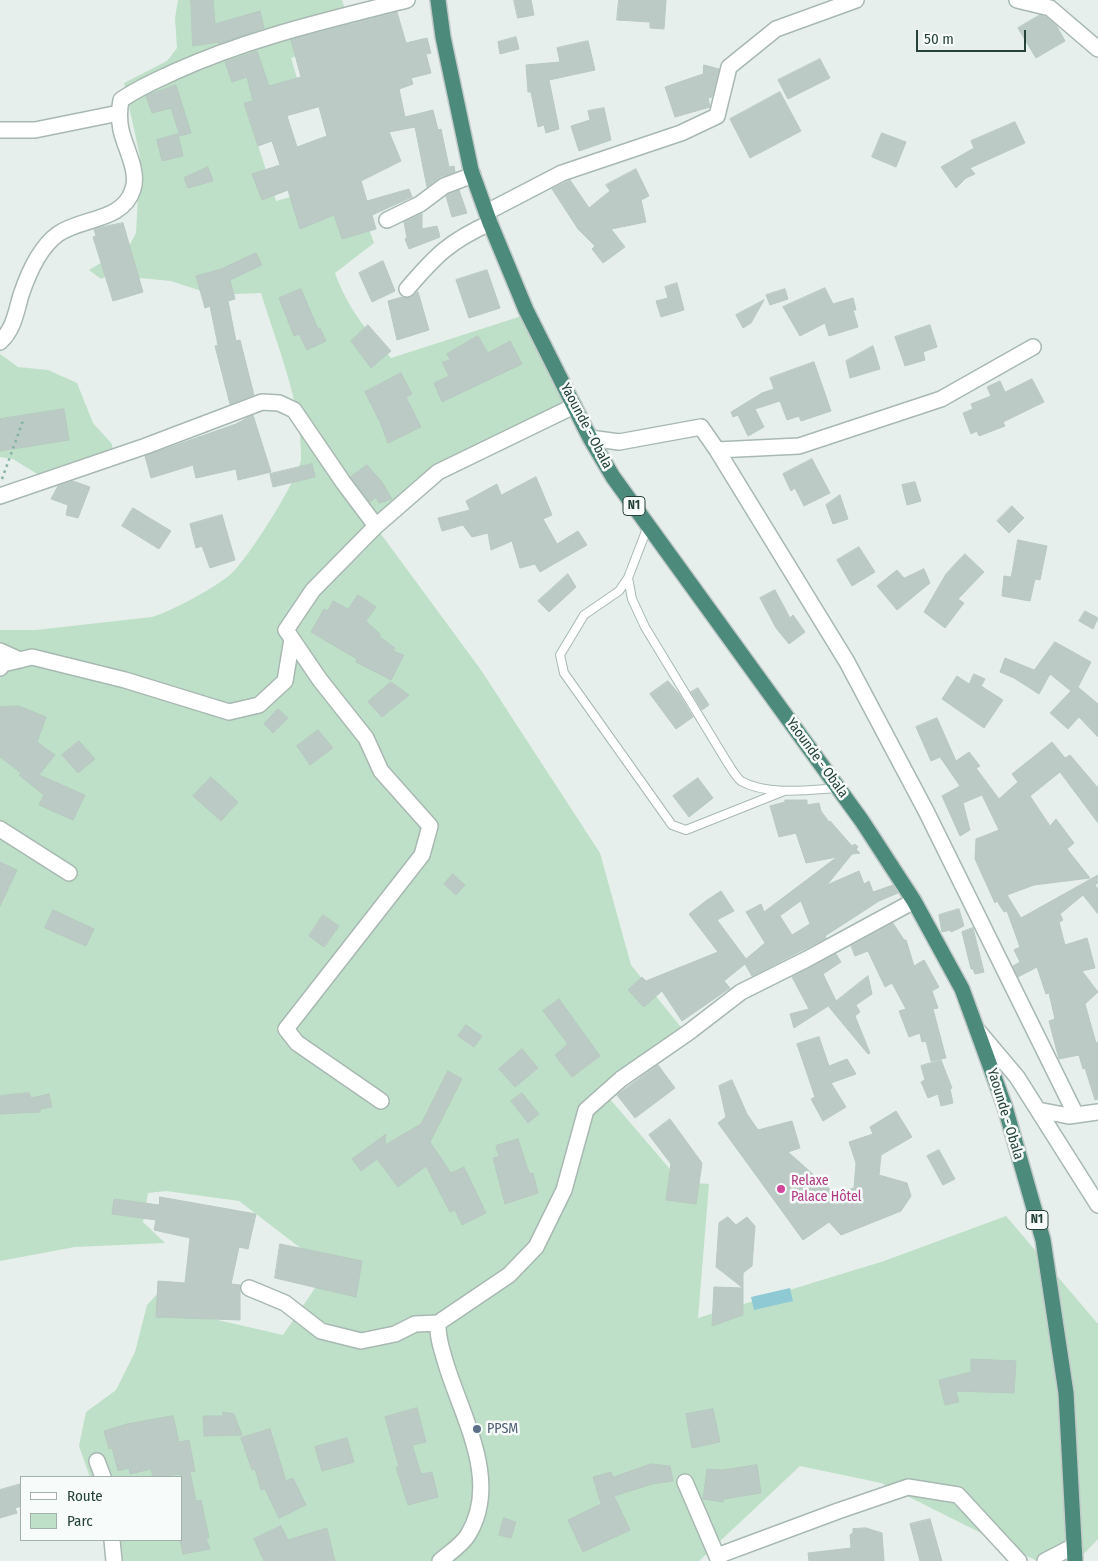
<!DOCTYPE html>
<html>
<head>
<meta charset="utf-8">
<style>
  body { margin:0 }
  #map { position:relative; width:1098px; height:1561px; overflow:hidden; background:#e6efeb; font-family:"Fira Sans Condensed",sans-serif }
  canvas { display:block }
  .legend { position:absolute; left:20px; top:1476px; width:162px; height:65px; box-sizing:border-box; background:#f7fbf9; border:1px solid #a3b1ad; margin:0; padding:6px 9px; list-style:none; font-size:15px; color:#24423a }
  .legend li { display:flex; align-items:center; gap:10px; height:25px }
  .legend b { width:25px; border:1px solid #a3b1ad }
  .scale { position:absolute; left:916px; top:30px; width:110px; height:22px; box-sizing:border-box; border:2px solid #24423a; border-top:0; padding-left:6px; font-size:15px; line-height:18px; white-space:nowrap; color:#24423a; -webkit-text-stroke:4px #f7fbf9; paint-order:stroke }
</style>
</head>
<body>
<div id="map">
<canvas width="1098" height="1561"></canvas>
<ul class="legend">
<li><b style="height:6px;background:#fff"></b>Route</li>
<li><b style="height:14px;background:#bfe0c8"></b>Parc</li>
</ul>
<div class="scale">50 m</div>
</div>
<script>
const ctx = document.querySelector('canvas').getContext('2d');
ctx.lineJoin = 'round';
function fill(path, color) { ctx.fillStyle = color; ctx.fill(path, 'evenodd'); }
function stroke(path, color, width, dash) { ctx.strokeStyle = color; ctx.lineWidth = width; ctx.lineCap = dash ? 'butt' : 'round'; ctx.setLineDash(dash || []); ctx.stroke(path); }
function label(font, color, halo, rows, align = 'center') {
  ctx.font = font + ' "Fira Sans Condensed",sans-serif'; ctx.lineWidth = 5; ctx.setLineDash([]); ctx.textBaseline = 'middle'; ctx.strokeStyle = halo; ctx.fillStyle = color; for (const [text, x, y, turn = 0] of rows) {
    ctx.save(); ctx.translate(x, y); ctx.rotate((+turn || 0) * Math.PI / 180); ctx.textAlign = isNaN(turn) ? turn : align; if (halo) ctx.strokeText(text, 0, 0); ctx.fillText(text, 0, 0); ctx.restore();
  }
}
fill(new Path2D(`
  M178,0H342L354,36L291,58L300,88L247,111L276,201L351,180L374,243L335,273C348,309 366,330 391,358L531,313L571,401L438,472L378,530L481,670L600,853L631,965L684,1031L604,1092L681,1182L709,1184L698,1318L884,1261L1006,1216L1098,1324V1539L1077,1561H1037L881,1483L800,1466L699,1561H114L112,1540H181V1477H90L79,1446L86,1412L116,1390L135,1352L147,1305L162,1289L170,1309L283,1335L328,1269L239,1201L166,1191L148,1193L143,1222L165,1243L75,1247L0,1261V630H36L152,617C174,610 215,588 232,573C247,560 300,477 301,459C302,403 277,346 261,293L214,295L171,281L109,275L101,279L89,270L129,246L136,233L140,157L124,83L167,61L177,48L175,18Z
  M0,354L18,367L48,370L77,383L93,423L112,444L114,459L39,475L13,459L0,457Z`), '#bfe0c8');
fill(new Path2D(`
  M790,1288L793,1301L754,1310L751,1297Z`), '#8ec9d4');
const building = new Path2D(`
  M191,0H213L215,24L260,11L264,28L219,44L218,42L193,46Z
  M514,0H531L534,15L518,18Z
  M619,0H666L664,29L650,28V22L617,20Z
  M397,12L406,43L427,38L431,53L426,54L431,73L411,78L413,84L399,89L405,117L433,110L438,130L441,129L449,167L454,166L455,172L440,177L427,187L415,127L389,132L401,161L361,181L367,201L409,189L412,197L372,215L376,229L342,239L334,215L300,229L288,190L262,200L252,174L280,165L272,141L258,146L244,103L253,101L247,77L232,82L225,62L257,51L269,86L301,77L291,40ZM319,107L327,136L297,147L287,116Z
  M1040,15L1046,17L1056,25L1065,41L1036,58L1018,28Z
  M516,37L519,49L500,54L498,42Z
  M588,41L595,70L549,80L559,129L546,133L544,125L538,127L531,92H528L526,65L560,62L557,48Z
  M820,59L830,78L788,99L778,80Z
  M704,65L719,69L712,97L708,98L710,107L675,117L665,87L703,74Z
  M176,85L191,133L180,136L171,108L152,113L146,96Z
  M780,92L801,131L750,158L730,119Z
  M604,108L611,140L579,151L571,126L590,120L588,111Z
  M1015,122L1025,143L970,168L975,174L966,178L956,188L941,167L974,148L971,141Z
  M882,133L906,142L896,167L872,157Z
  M178,134L183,156L162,161L157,140Z
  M208,167L213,181L188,188L184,178Z
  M636,169L649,196L641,200L646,222L611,229L625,247L603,263L592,249L595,246L578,229L552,189L570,180L589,208L610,191L606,185Z
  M459,190L467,213L452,217L446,196Z
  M422,213V229L437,226L440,237L409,249L405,239L407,238L404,222Z
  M123,223L143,292L113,301L93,237L96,236L94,229Z
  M256,253L262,265L230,280L235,299L228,301L236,341L240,340L254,395L230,404L215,346L218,345L210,306L205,308L196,276L221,269Z
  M383,261L395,291L372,302L359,273Z
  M487,270L500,308L469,318L456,280Z
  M677,283L684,310L661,317L656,301L668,298L665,287Z
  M825,288L833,304L853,298L856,310H853L858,327L829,336L825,323L800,336L783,307Z
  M301,289L318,329L320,328L326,341L307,350L299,334L294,336L279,298Z
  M785,289L788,299L770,305L766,295Z
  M417,292H418L429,330L397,340L388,301L402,297L410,298Z
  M764,300L751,323L743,328L736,315Z
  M368,325L391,351L371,368L351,341Z
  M930,325L937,347L923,352L925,360L905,366L895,337Z
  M478,336L488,353L510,341L522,364L442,402L434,383L449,376L442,362L450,360L447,354Z
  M873,346L880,369L850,378L846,361Z
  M814,362L831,411L801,421L799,416L787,420L780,401L755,409L764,427L748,436L738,415L733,417L731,412L762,393L774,389L770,378Z
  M401,373L412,394L406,397L421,427L388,443L380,422L365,392Z
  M1032,379L1044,402L1003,422L1005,426L979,436L977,431L971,434L963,413L973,409L971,404L991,396L987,387L1000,381L1005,392Z
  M64,409L69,440L0,451V419Z
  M253,415L271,472L238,480L236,469L196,478L193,465L151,478L145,456L236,424Z
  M812,459L830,493L804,506L795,488L791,491L783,474Z
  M312,464L315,477L273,487L270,474Z
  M367,465L382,482L392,499L379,503L376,497L370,502L351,477Z
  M536,477L552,515L543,519L557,544L578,531L587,545L540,572L535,564L520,568L512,541L491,550L488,533L472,537L463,525L442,531L438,518L470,510L466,501L497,484L501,495Z
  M73,481L90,487L78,518L66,515L68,505L51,499L58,486Z
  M915,482L921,501L907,505L902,485Z
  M840,495L848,519L833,524L826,505Z
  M1012,506L1024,518L1009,533L997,521Z
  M133,508L171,531L159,549L122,526Z
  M222,515L235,560L210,568L202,546L196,548L190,524Z
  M1018,540L1047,546L1040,580L1035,579L1030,601L1002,596L1004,576L1011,577Z
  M859,547L875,572L852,586L837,560Z
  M965,554L984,572L958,599L964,603L945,628L924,612L946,574Z
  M924,569L930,583L897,610L877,586L897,570L904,578Z
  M568,574L576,587L549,612L538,601Z
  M775,590L790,618L793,615L805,632L789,644L776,628L760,598Z
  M358,595L376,607L366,621L380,634L379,636L395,648L393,651L404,655L391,680L356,662L357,659L311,632L324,609L328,611L333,601L348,609Z
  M1085,611L1098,618L1093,629L1079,621Z
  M1055,642L1091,662L1078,687L1098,704V737L1079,717L1068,729L1050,713L1071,691L1050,674L1039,694L1014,678L1000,672L1005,658L1034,670Z
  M974,674L985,679L981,686L1003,700L984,728L942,699L957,676L969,684Z
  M668,681L679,694L693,717L676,729L650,694Z
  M391,682L409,695L382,717L368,702Z
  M698,688L709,705L702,710L691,692Z
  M19,706L46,717L37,742L55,755L39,775L85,795L73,820L39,805L44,795L19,775L21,773L0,757V707Z
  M278,709L288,718L273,733L264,724Z
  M937,718L956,761L969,752L980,766L976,768L999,799L1018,782L1012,774L1052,742L1065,758L1070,755L1098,788V823L1060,772L1030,796L1050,826L1056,819L1074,843L1067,849L1090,878L1034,885L1007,895L1021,918L1098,875V883L1095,885L1098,889V914L1083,895L1060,914L1063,920L1059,922L1065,945L1087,938L1095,968L1082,971L1098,992L1085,1004L1096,1043L1098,1042V1099L1095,1100L1085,1068L1083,1069L1079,1055L1059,1059L1049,1021L1055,1019L1049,993L1046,994L1037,967L1018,977L1013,966L1020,962L1014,950L1020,947L1007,911L1004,912L997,901L995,903L975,859L976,839L999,830L982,795L963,803L970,830L960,836L942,796L960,786L940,757L931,761L916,727Z
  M318,730L333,748L310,765L297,746Z
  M79,741L95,759L78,773L62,755Z
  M211,777L238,802L221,821L193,796Z
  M698,778L713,798L689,817L673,796Z
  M785,800H807V805L819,803L821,811L829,822L830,821L852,846L855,844L858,847L856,849L860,853L852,854L827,885L859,871L864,884L869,881L873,892L893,885L898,893L879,901L825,936L826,938L752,976L745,964L724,981L730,988L682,1021L662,991L644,1007L628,990L642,977L646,981L718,952L689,914L707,900L721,891L734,911L717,920L746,959L765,943L746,912L761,904L764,912L837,857L806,863L796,833L779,837L770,806L785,802ZM801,901L810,924L792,935L780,916Z
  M0,862L17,870L0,906Z
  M453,874L465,885L456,895L444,884Z
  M959,909L964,926L951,932L950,930L942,932L939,915Z
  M53,910L94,929L86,946L45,928Z
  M323,915L339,926L324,947L309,936Z
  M893,923L904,940H906L914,966L924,960L939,987L932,991L938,1008L933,1009L946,1058L931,1061L926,1041L922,1042L920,1033L909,1037L899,1011L906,1009L892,983L885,987L868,951L855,956L851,946Z
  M973,928L984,972L975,974L973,969H971L962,932Z
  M836,954L841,962L823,974L836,1001L794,1028L790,1014L809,1009L792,977Z
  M868,976L872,994L856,1005L860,1012L855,1016L870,1053L868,1054L829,1007Z
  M559,999L600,1056L572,1077L555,1055L568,1044L543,1011Z
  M466,1025L482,1036L474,1047L458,1036Z
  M819,1037L829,1066L847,1059L856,1074L831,1083L846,1107L823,1121L811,1099L815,1097L797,1044Z
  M522,1049L538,1068L515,1087L499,1069Z
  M941,1060L952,1088L950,1089L953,1103L941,1106L938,1094L928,1098L921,1082L925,1080L921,1066Z
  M658,1065L675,1088L635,1118L617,1095Z
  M448,1071L462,1079L430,1142L451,1173L464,1167L486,1213L462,1225L455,1210L450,1212L426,1166L398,1187L377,1159L361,1171L352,1159L386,1134L385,1145L421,1124Z
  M732,1080L747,1114L758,1130L792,1121L800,1148L788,1152L834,1193L854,1188L856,1163L849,1142L873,1134L870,1127L896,1111L912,1137L881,1155L879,1175L907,1183L911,1196L901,1211L841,1235L829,1222L803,1240L718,1123L726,1117L719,1086Z
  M29,1093L31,1098L49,1094L52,1107L40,1109V1112L0,1114V1096Z
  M522,1093L539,1114L528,1123L511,1101Z
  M670,1119L702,1163L696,1204L666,1200L671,1164L649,1135Z
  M518,1139L527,1167L530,1174L533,1173L538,1193L505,1204L493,1158L499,1157L496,1146Z
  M939,1150L955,1179L943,1185L927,1156Z
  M160,1197L256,1214L248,1249L239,1247L231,1284L240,1285V1320L156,1317L158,1281L185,1283L190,1238L154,1230L156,1220L112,1214L114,1199L159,1205Z
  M728,1217L736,1225L747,1217L755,1226L752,1266L743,1273V1315L712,1326L714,1287L743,1288L716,1267L719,1223Z
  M280,1244L362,1261L356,1297L275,1278Z
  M971,1359L1016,1361L1014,1393L956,1391L959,1402L945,1405L939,1380L971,1372Z
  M417,1408L426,1442L412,1445L421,1474L432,1472L438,1497L408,1505L396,1467H399L385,1417Z
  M713,1409L720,1442L692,1448L686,1414Z
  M223,1412L234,1414L242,1435L204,1436L203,1416H223Z
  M173,1416L179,1442L189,1440L195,1471L190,1472L196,1501L201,1500L209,1538H206L210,1549L183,1554L180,1540L181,1474L153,1477L151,1469L130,1474L129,1468L118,1471L112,1448L109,1449L104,1431L127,1424Z
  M270,1429L286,1481L293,1478L306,1505L279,1518L265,1489L261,1490L255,1469L252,1470L241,1438Z
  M347,1438L354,1462L322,1471L315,1447Z
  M651,1464L670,1466L673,1481L652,1484L614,1496L630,1530L583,1552L568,1520L601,1504L593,1477L611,1472L613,1477Z
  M757,1465L761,1493L724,1499L723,1502L703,1499L707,1469L722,1470Z
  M21,1484V1506L15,1508L17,1513L0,1518V1490Z
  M504,1518L516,1522L511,1538L499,1535Z
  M930,1519L942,1561H920L910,1524Z
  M281,1526L288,1540L327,1528L335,1561H264L254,1539Z
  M866,1528L882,1533L884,1561H809L808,1553L851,1548L850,1535L853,1533V1529Z`);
fill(building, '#bbcac4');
stroke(building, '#b8c9c2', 1);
const service = new Path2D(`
  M648,526L628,578L632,599L645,627L727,762C731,768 736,777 741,781C767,796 810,790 838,788
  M628,578L619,591L584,615L560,655L564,673L672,825L686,830L784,791`);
const minor = new Path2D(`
  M1017,0L1050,8L1098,49
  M0,130H35L119,113
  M487,212L562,173L681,133L717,116L729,67L776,29L856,0
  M387,220L420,204L444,186L473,175
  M407,289C436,255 450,241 490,223
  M0,342C14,329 16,312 21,295C28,274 40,247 58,234C82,217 123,222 133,189C139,171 125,148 121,130C119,120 119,110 121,100C138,88 155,81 174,72C249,38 328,20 407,0
  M590,438L619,442L701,427L717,450L799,446L941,399L1033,347
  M717,450L847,662L926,811L1076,1115
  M0,496L146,446L262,402L279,403L294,410L343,482L376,526
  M0,651L20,660
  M0,668L3,664L32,657L125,680L229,712L259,705L285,681L292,639
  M0,829L69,873
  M979,1032L1017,1077L1098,1205
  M381,1101L297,1043L286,1029L422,855L430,826L381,771L366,738L320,680L286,630L313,590L376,526L438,472L574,406
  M1038,1110L1069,1116L1098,1112
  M249,1288L285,1303L321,1331L361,1341L395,1334L415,1324L438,1323
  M97,1461L103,1477
  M685,1482L719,1561
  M112,1540L114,1561
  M717,1556L838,1511L908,1487L958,1495L1019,1561
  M440,1561C449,1553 462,1545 468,1535C501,1481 462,1417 446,1364C442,1350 437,1337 438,1323L509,1275L536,1247L564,1190L586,1110L621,1079L689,1032L741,992L807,959L914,901
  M1045,1561L1074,1546`);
const trunk = new Path2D(`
  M438,0L443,37L471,170L490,223L526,310L590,438L613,477L862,821L914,901L962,989L1005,1107L1043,1240L1066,1393L1075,1561`);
stroke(service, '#a8b8b2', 10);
stroke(minor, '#a8b8b2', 18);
stroke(trunk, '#c2cac8', 18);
stroke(new Path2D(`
  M2,479L24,418`), '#86b3a5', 2.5, [2.5, 4]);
stroke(service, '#fff', 8);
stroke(minor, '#fff', 15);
stroke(trunk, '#4c8a7c', 15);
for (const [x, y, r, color] of [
  [781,1189,5,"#d1479c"],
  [477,1429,5,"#5c6f8a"]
]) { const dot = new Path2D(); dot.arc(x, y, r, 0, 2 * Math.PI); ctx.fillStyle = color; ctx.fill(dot); stroke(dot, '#f7fbf9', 2); }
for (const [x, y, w] of [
  [634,506,22],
  [1037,1220,22]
]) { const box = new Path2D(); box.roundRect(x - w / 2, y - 9.5, w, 19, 4); ctx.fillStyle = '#f7fbf9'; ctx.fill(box); stroke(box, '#24423a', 1); }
label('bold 12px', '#24423a', null, [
  ["N1",634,506],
  ["N1",1037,1220]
]);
label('14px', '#24423a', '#f7fbf9', [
  ["Yaounde - Obala",586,426,62],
  ["Yaounde - Obala",817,758,54],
  ["Yaounde - Obala",1005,1114,73]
]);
label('14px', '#b23c85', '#f7fbf9', [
  ["Relaxe",791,1181],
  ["Palace Hôtel",791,1197]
], 'left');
label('14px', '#4e5e75', '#f7fbf9', [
  ["PPSM",487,1429]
], 'left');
</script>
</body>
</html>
